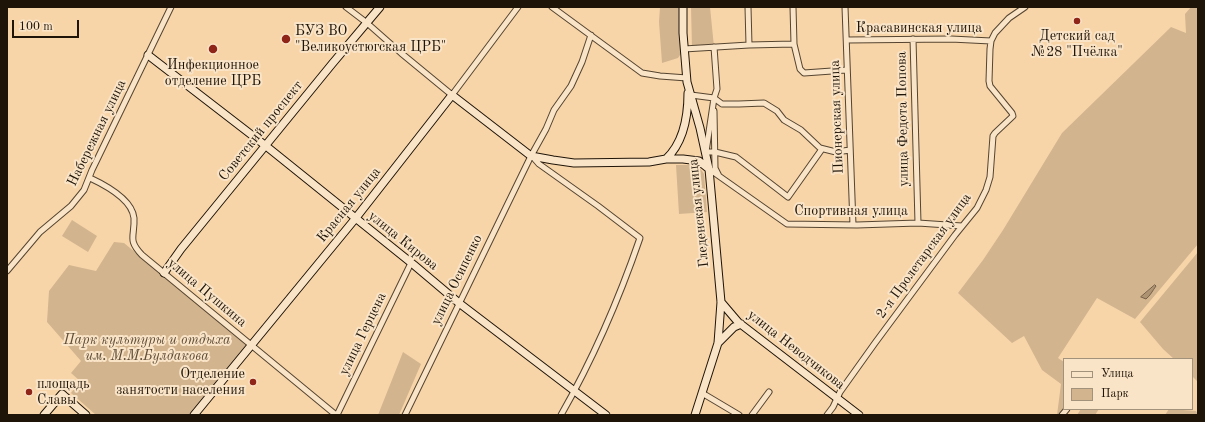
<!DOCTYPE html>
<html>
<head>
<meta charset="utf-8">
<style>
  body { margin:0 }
  #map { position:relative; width:1205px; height:422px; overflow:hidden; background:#f7d5a9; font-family:"Old Standard TT",serif }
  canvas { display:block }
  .frame { position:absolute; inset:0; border:8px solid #1f1408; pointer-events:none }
  .legend { position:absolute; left:1063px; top:358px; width:130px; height:52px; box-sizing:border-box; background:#fae4c7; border:1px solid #a2917b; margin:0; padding:5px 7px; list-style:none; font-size:12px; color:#1f1408 }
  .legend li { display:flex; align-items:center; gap:8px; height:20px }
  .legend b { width:20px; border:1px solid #a2917b }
  .scale { position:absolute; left:12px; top:20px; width:67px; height:18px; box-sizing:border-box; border:2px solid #1f1408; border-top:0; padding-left:5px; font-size:12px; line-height:14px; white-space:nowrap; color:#1f1408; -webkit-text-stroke:3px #fae4c7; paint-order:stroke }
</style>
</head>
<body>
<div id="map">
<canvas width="1205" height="422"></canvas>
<div class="frame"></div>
<ul class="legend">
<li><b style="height:5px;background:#fae4c7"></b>Улица</li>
<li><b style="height:11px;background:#d2b48e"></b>Парк</li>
</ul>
<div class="scale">100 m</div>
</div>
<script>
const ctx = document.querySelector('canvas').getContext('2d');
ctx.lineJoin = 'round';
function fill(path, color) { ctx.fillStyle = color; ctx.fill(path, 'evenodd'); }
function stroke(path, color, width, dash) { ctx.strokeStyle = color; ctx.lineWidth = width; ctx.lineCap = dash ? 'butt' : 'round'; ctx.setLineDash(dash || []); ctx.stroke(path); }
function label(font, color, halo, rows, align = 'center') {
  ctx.font = font + ' "Old Standard TT",serif'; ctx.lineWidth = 4; ctx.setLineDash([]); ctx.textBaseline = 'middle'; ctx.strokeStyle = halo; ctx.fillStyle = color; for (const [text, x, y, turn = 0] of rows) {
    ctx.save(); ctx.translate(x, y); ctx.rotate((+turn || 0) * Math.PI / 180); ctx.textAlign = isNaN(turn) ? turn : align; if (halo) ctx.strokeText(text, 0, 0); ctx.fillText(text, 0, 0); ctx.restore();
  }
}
fill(new Path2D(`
  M660,7H683L684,49L678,58L662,63L659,22Z
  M691,7H710L714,47L692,48Z
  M1191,7H1198V244L1135,319L1097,298L1058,358L1064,362V409L1060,415H1057L1061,384L1042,370L1024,336L1012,343L958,293L983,260L1003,230L1062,133L1171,27L1186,33L1185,14Z
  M676,165H691L700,168L704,174L707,212L679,214Z
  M72,220L97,236L88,252L62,236Z
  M114,242L124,243L247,345L190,415H96L71,393L80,381L71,373L81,361L47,322L49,291L69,265L96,271Z
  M1198,252V382L1192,376V359H1174L1163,349L1140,322Z
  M403,352L421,364L399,415H378Z
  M1081,409H1099L1095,415H1077Z
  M1169,409L1196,411L1198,415H1165Z`), '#d2b48e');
const water = new Path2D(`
  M1155,285L1156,286C1153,290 1150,296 1146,299L1141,297Z`);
fill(water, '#ae9372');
stroke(water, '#756048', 1);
const street = new Path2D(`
  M346,7L367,23L401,53L452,95L518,7
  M552,7L642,73L660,76L687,78
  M748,7L749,45
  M793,7L794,44
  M845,7L853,225
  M913,39L918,223
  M847,40L951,39L991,41
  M714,47L717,89L714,98L706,152H715L736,157L788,197L822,149
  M684,49L749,45L794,44L800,69L804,73L846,70
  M691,95L714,98L722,104H739L764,103L777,111L784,120L801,130L820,148L836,152L850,150
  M714,111L715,168L719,176
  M532,156L539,164L598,206L640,238C619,299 593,359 561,415
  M709,169L787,224L857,225L918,223L962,226
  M90,178C105,185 132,199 134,218C135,237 127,239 142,255L336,415
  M7,271L40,232L71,206L84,190L92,170L171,7
  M702,393L739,415
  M337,415L411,263
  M405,415L531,156L546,129L554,110L571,86L582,62L591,35
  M752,415L769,392
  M827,415L833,407L840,392L875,343L955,235L977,208L986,190L990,177L993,136L995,133L1013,116L1012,113L990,86L989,81L990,49L991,41L995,33L1009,18L1025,7
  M1062,415L1067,409`);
const secondary = new Path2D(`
  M683,7V33L687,82L700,128L709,169L721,302L718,343L695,415
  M148,55L266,146L414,265L459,303L606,415
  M666,159C683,143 688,116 688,93
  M164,273L181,249L332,64L380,7
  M721,302L738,322L859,415
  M718,343L734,327L741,324
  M44,415L62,394L86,415
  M194,415L355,219L452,95L531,156L553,160L574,163L649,162L666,159H683L699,161L709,169`);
stroke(street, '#554430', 7);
stroke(secondary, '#1f1408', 9);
stroke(street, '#fae4c7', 5);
stroke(secondary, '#fae4c7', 7);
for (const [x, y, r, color] of [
  [1077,21,4,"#8f2418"],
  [286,39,5,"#8f2418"],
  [213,49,5,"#8f2418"],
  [253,382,4,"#8f2418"],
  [29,392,4,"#8f2418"]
]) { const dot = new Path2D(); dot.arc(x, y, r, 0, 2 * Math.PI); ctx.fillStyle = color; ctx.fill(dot); stroke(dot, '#fae4c7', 1.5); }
label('14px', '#1f1408', '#fae4c7', [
  ["Красавинская улица",919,28],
  ["Пионерская улица",837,117,-92],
  ["улица Федота Попова",903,119,-91],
  ["Советский проспект",261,131,-51],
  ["Набережная улица",97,133,-64],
  ["Красная улица",349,205,-51],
  ["Спортивная улица",851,211],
  ["Гледенская улица",699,213,-96],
  ["улица Кирова",403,241,39],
  ["2-я Пролетарская улица",924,256,-54],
  ["улица Осипенко",457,280,-64],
  ["улица Пушкина",207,293,40],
  ["улица Герцена",363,334,-64],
  ["улица Неводчикова",796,350,38]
]);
label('14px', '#1f1408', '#fae4c7', [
  ["БУЗ ВО",295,31],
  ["\"Великоустюгская ЦРБ\"",295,47],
  ["Детский сад",1077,36,"center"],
  ["№28 \"Пчёлка\"",1077,52,"center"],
  ["Инфекционное",213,65,"center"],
  ["отделение ЦРБ",213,81,"center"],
  ["Отделение",245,374,"right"],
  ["занятости населения",245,390,"right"],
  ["площадь",37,384],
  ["Славы",37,400]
], 'left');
label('italic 14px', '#5e4c37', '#fae4c7', [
  ["Парк культуры и отдыха",147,340],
  ["им. М.М.Булдакова",147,356]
]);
</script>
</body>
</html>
